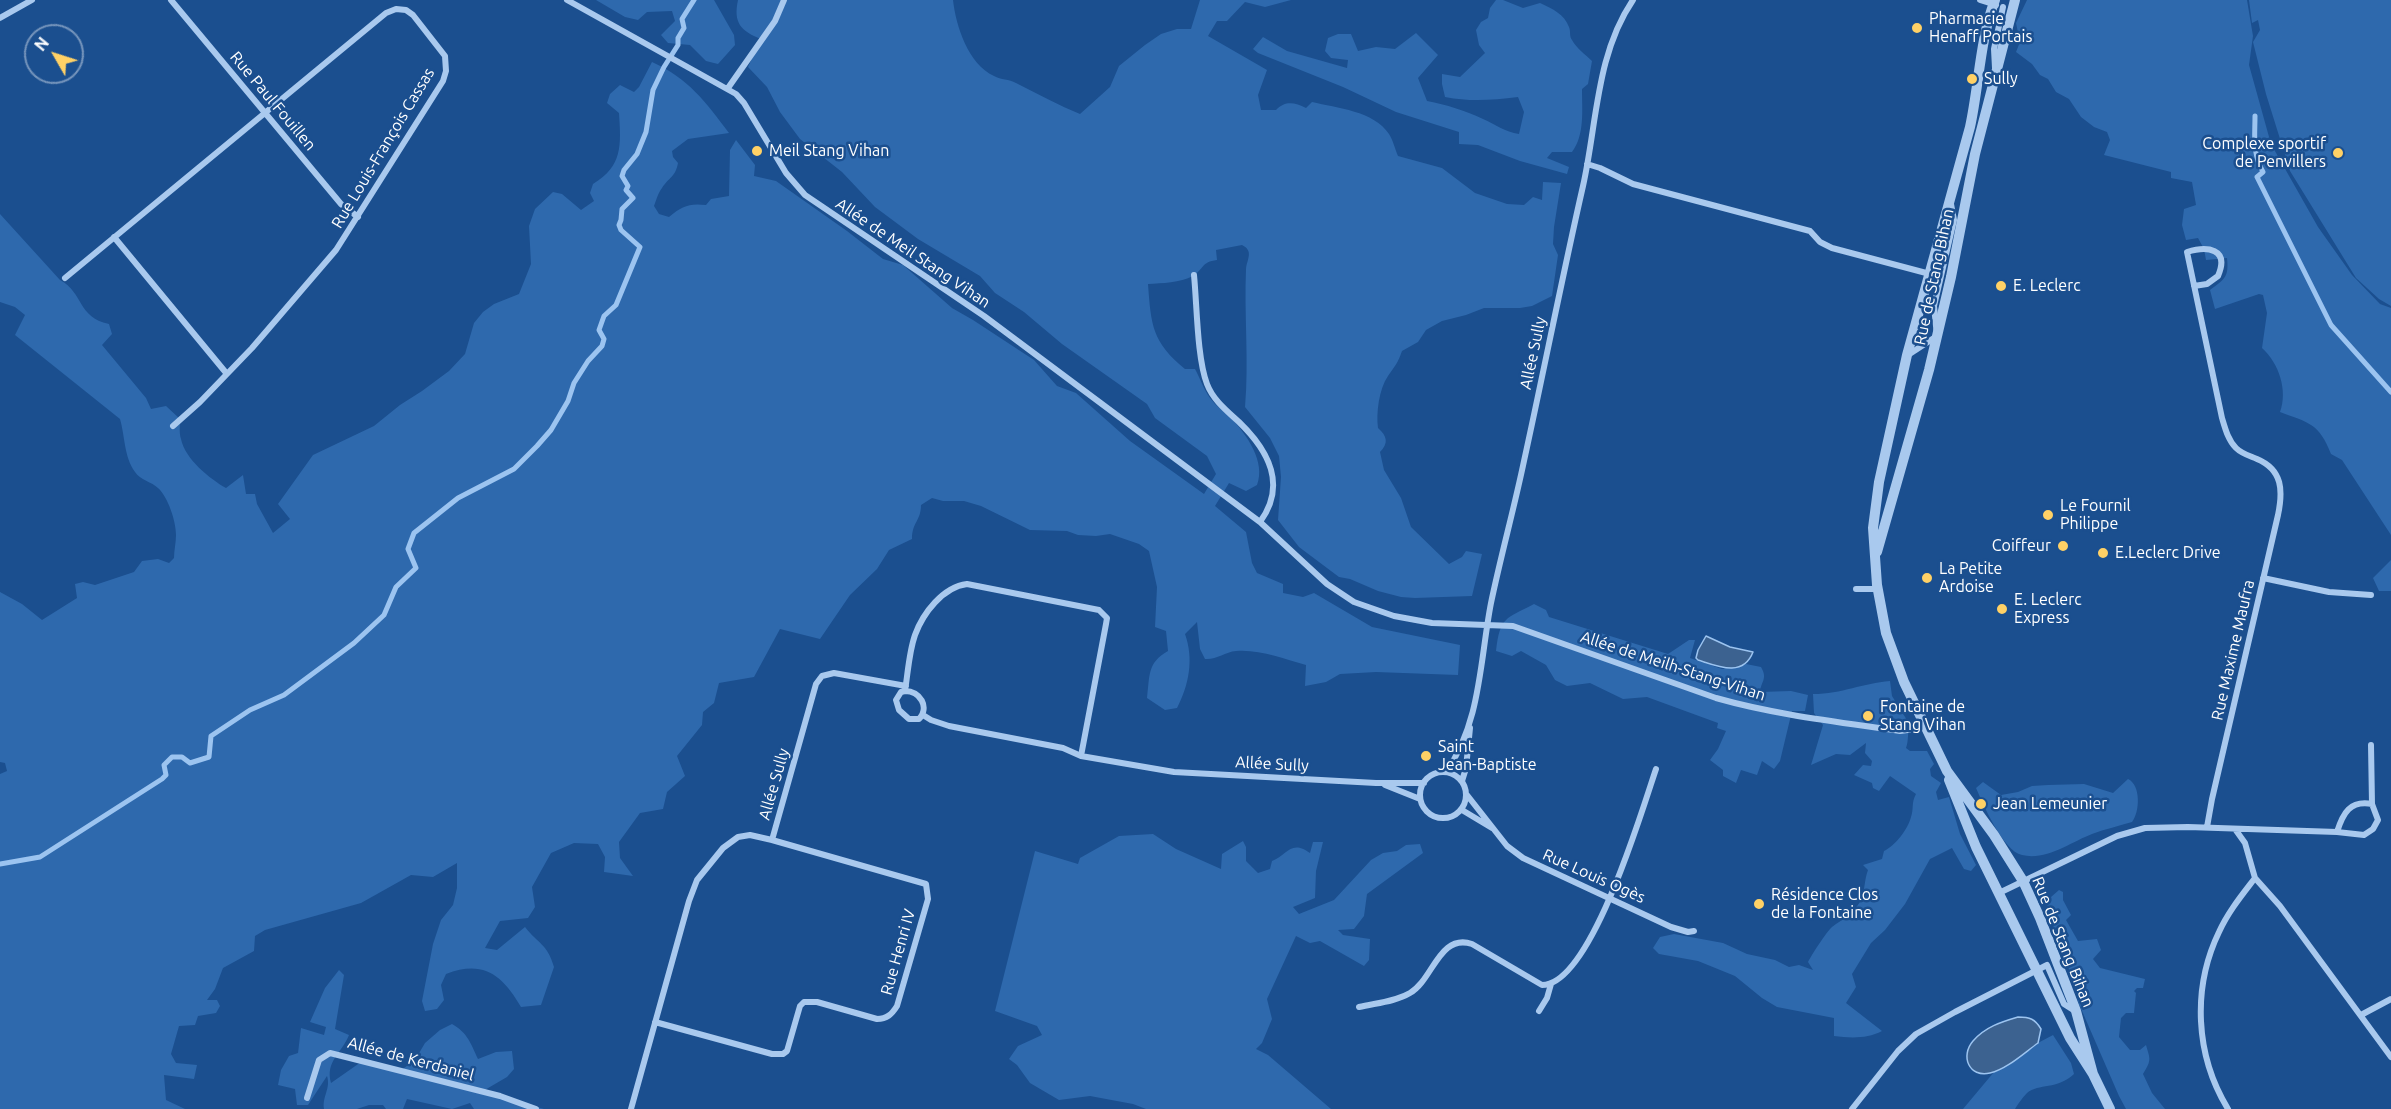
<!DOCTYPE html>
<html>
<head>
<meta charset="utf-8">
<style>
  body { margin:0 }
  #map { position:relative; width:2391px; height:1109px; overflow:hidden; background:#1b4f8f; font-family:Ubuntu,sans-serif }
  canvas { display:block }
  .north { position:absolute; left:24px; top:24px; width:60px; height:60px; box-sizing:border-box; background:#1b4f8f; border:2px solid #7695bc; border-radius:50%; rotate:309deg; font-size:16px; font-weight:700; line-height:24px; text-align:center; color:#fff }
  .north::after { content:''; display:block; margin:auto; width:21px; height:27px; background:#ffd166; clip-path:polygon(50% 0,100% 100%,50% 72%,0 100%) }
</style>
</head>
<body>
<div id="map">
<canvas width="2391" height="1109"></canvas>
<div class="north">N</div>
</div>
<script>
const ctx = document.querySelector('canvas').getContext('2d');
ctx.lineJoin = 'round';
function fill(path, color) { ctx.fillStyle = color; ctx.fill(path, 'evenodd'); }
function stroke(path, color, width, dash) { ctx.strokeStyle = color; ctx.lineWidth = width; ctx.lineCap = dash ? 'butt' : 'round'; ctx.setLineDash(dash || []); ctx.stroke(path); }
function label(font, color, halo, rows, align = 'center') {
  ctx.font = font + ' Ubuntu,sans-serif'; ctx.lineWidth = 5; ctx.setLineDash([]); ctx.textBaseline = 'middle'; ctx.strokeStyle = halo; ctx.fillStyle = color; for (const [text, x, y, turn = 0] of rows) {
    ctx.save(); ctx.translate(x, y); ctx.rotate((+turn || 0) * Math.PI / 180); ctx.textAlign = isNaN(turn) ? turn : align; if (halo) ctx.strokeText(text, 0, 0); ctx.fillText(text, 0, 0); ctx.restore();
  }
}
fill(new Path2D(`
  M596,0H714L734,35L735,45L718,64L706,61L690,45L668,43L661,35L675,21L672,11L647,12L638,20L625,17Z
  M738,0H953C956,26 968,64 994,76C1001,80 1009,79 1016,83C1038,94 1058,105 1080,114L1110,87L1119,66L1145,45L1161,34L1177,29H1191L1200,0H1291L1265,7L1245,2L1227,21H1217L1208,36L1267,70L1258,95L1261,110H1276C1286,100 1295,103 1306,108L1312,102C1337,108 1374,111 1389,134C1393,140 1395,149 1398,156L1442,168L1475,193L1507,204L1524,205L1533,197L1542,200L1543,182L1561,183L1554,227L1553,244L1558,255L1552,296L1532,306L1520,308H1484L1466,315L1442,321L1426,330L1418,342L1402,351C1398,363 1395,366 1388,376C1379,389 1376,413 1378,428C1387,436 1389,443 1380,452L1384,470L1401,498L1411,527L1449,564L1462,557L1466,551L1482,554L1472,596L1415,598L1401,597L1378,591L1350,579L1339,577L1299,547L1278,520L1281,477L1279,456L1270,438L1245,407C1249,361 1244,315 1246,269C1247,259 1254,251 1242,245L1216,250L1217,260C1201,262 1204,269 1193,276C1180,283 1162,283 1148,284C1151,325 1152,342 1185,369H1195C1200,378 1204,390 1210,398C1216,406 1224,412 1231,418C1247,435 1266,462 1257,485L1246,491L1229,483L1215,506L1246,532L1252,563L1257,573L1283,584V593L1303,597L1314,593L1372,627L1460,645L1458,675L1376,672L1340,674L1326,682L1305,686L1306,665C1284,659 1259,649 1236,651C1225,652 1216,660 1205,659L1200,649L1197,622L1185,634C1194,659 1189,685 1177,708L1165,710L1147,698C1150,675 1147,663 1168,651L1166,631L1155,627L1157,587L1149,551L1139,544L1110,534L1096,536L1078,535L1067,531L1030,530L981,506L964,501H943L932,498L921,505C921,521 912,522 912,539L889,550L877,569L850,595L820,639L780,629L754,677L719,683L714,703L703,712L702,725L677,756L685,776L667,792L663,809L640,813L619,842L620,858L633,876L604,872L605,857L598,844L574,843L551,853L532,887L535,907L528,918L500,921L485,948L497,950L525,927C538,944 547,943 554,967L541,1005L521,1007C503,976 484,959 446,974L441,985L444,1000L437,1009L425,1011L422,1001L433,944L441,920L453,905L457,888V863L433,877L411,875L361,903L265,930L255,936L254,951L223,968L215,989L207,1000H217L220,1006L216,1013L198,1016L195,1025L179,1026L171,1054L176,1063L197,1065L194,1079L164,1075L166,1100L185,1109H0V774L7,771L5,763L0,762V592L22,604L42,620L77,598L75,584L83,582L95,585L134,572L142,561L158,559L169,563L174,558C174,550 176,543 176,535C176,521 168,497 158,488C152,482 140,480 135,472C124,457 125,436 120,419L15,335L25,315L15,307L0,302V214L60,280C84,293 77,317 109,324L112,334L102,345L146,398L151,409L166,406L180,419C180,426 179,433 181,439C185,459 210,479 226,488L243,475L246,494H255L257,504L273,533L290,519L278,504L313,455L374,426L400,405L422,391L449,371L465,354L474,323L483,312L494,304L519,294L531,264L529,226L535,209L553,192L562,194L581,210L594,201L590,193L593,184C623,166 621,145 619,113L607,103L610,94L620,85L634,92L639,87L652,62C689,79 705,101 729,133L688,139L672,151L673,157L678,163C675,178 669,177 662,188C658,193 656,201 654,206L659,214L669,217C682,206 689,203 706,205L711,199L729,196L730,150L736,140L755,165L754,176L776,181L847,231L883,259L903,265L952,308L973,320L1034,360L1057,386L1076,393L1130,441L1204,494L1216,474L1207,456L1155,418L1147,404L1062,344L1024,312L995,293L980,276L918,239L875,207L842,172L800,139L780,112L767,87L748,67L761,39C741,31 733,23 738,0Z
  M1496,0H1503L1523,8L1540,3C1553,9 1564,14 1569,27C1571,32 1569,36 1572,40C1577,49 1585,54 1592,61L1588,84L1582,89C1582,110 1585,135 1572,152H1552L1547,158L1569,167L1567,174L1520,161L1478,145L1459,144V132L1396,112L1343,87L1258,53L1253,49L1263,37L1287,51L1347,68L1348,60L1331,58L1325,51L1328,38L1338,34H1351L1358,51L1376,47L1395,49L1416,33L1438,55L1418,78L1427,101C1447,105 1464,110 1483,119C1495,124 1505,132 1519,134L1524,112L1518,97C1492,100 1471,102 1445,97L1442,84V74L1460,77L1485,53L1479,45L1476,30L1481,22L1488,18L1490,8Z
  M2027,0H2247L2253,36L2249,65L2271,144L2318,227L2352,275L2380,304L2391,308V535L2342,460L2331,454C2319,423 2309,423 2280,412C2288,391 2279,363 2262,348L2267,313L2263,295L2259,294L2215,309L2210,290C2225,279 2229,277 2227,258L2206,260L2204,249L2198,238L2186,240L2182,225L2184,209L2196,205L2192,182L2171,178V172L2104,155L2110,140L2107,132L2094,127L2081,117L2069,99L2056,92L2048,79L2040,75L2032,64L2016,52L2020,42L2016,23Z
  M2249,0H2391V306L2379,299L2356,278L2290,171L2266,94L2253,42L2260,30L2258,20L2252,23Z
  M2391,560V591H2379L2373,578Z
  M1534,604L1546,610L1549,617L1668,654L1689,640H1695L1690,658L1722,669L1746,664L1761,667C1768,679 1761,681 1760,692L1791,691L1808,695L1805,711H1792L1780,761L1774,769L1762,761L1757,775L1741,770L1736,783L1723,776V770L1710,760L1718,749L1726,731L1717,728L1718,723L1647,697L1623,699L1590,683L1567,686L1555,680L1546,665L1521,651L1512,656L1496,651C1500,617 1505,619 1534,604Z
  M1890,681L1892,696L1910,725C1907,733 1909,740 1906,748L1910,751H1927L1934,764L1930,769L1931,776L1941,783L1936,792L1938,800L1949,797L1960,834L1976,865L1971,871L1964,869L1952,848L1930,859L1905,904L1885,930L1871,943L1852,974L1856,987L1846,1003L1882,1031C1867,1039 1850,1038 1834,1036V1018L1777,1007L1762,998L1735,976L1698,961L1659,954L1653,948L1660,937L1674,934L1723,943L1747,954L1775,960L1789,967L1799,965L1813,970L1808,962C1811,956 1827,931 1832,927C1843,919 1852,914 1860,902C1865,893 1864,880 1868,870L1863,865L1882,859L1884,851C1895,846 1908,829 1911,817C1914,809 1911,803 1916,794L1890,776L1879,791L1873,788L1872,783L1854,775L1863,765L1871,766L1872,761L1865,753L1866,743L1850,755L1836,754L1811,765L1823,725L1814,713L1813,694C1842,694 1863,683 1890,681Z
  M2128,779C2141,785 2140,812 2132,822C2119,826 2105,829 2092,834C2071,842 2046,861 2022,855C2003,851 1983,804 1976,788L1983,782L2001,795L2018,792L2032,786L2048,785L2084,784L2113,793Z
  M1153,834L1176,849L1221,869L1222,854L1243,841L1246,847V861L1258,873L1270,869L1272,861C1287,855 1291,839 1310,853L1313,842H1323L1316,871L1315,898L1293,907L1299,914L1334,900L1371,860L1383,853L1397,851L1406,845L1420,844L1423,853L1367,894L1364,916L1354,929L1338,930L1343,935L1370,939L1369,960L1364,966L1320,941L1310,943L1296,936L1267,999L1272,1019L1262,1043L1256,1049L1268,1055L1331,1109H1146L1133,1104L1090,1096L1059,1100L1030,1083L1017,1065L1009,1059L1018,1046L1042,1035L1037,1026L995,1011L1035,851L1078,864L1080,858L1119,836Z
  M2059,890L2063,892V900L2071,915L2066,920L2078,941L2097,939L2101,950L2093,959L2100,968L2145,979L2143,988H2137L2134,991L2136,993L2134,1013H2126L2121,1018L2119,1037L2130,1050H2140L2146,1045C2150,1059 2152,1060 2143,1074L2152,1093L2165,1109H2126L2119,1096L2079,1004L2062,946L2046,909L2051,897Z
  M339,970L344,975L335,1029L349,1035C342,1053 325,1061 331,1083L361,1062L400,1071L415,1060L425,1043L440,1030L452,1024C468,1033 471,1044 478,1059L496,1052L512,1051L514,1069L507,1077L483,1091L544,1109H474L470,1103L452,1109L407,1099L403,1109H386L383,1105H369L357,1109H324C322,1096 331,1089 327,1076L308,1105H297L295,1089L278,1085L281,1070L289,1056L298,1053L301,1028L324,1035L326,1027L310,1022L325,988Z
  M2053,1035L2071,1063L2074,1074C2057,1090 2039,1083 2027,1093C2023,1097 2018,1104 2015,1109H1963L1994,1072L2036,1044Z`), '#2e69ad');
const water = new Path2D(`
  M1706,636L1730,647L1753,652C1743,678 1717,666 1698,660L1696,658L1698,650Z
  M2018,1017C2030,1017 2035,1019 2041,1029L2038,1043C2024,1053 2007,1069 1990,1073C1969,1078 1960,1056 1973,1041C1985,1027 2001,1022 2018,1017Z`);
fill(water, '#3c6290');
stroke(water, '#9cc4f0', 1.5);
stroke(new Path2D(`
  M2255,116C2255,137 2252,152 2263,172L2257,177L2331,325L2391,392
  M0,864L40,857L162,779L166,775L164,765L172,757H182L190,763L209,757L211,736L250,710L284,695L354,643L384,615L396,587L416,568L408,549L414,533L458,498L514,469L537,446L551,430L568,401L574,383L588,361L602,346L604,339L599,330L604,316L616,305L640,247L621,230L619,225L621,220L622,209L633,198L626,190L628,186L622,176L624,170L637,154L646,132L653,90L664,67L678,45V38L684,28L682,19L694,0`), '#9cc4f0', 5);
stroke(new Path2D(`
  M171,0L341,204L358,217
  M567,0L736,94L744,103L786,173L805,195L984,316L1260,522L1327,584L1354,602L1394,616L1432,623L1513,626L1716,698C1776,715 1839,722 1900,731L1915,729L1924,726
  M1980,0L1996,5
  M0,18L32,0
  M1995,68L1994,49L2003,7
  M728,88L775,21L784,0
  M1587,164L1600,168L1633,184L1810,231L1820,242L1832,248L1930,274
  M114,237L227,374
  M1194,275C1197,305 1197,358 1207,384C1213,400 1227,411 1239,422C1269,451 1287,485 1260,522
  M65,278L386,13L396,9L406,10L413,15L445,56L446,71L443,81L336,250L252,348L200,402L173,426
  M2194,286L2207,284L2218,276C2230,248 2207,246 2187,252L2222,418C2225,428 2228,440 2236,448C2242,454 2250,456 2257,459C2283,470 2283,491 2278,515L2212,799L2207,827
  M1908,355L1937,336L1934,306L1954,220L1951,204
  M2263,578L2329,592L2371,595
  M1856,589H1877
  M905,691C908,672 909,652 915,635C923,613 943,587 967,584L1099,610L1107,618L1106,624L1081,756
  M905,691C920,691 930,707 919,719H909L899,710L896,700L901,692Z
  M923,715L931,720L949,726L1063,748L1081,756L1174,772L1376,783H1424
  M1420 795a23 23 0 1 1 46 0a23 23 0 1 1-46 0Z
  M1446,772C1481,723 1480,659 1491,603C1501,555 1514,509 1524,461C1544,370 1562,278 1583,186C1597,124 1596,54 1633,0
  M1462,781L1466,768L1470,728
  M1385,785L1420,799
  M1467,795L1507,846L1523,858L1671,927L1688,932L1694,931
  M1462,810L1492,828
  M2235,829L2245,843L2255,878L2280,906L2391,1057
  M2337,832C2343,813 2350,800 2372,804
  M1999,893L2117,836L2145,828L2188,827L2337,832L2364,835L2373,829L2378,820L2372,804L2371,745
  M1359,1007C1375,1003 1395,1002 1410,993C1433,980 1439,933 1472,944L1542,985C1591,985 1642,810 1656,769
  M1539,1011L1547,998L1551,984
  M2361,1015L2391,999
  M655,1022L772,1054H783L787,1051L800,1006L804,1002H817L877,1019C887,1019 892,1014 897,1006L928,899L926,884L772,840
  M307,1098L319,1060L330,1053L500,1096L536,1109
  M631,1109L689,901L697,880L723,848L738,837L750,835L772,840L816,684L822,676L834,673L906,686
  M1852,1109L1898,1051L1916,1034L1955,1012L2047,965L2064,1004L2075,1011
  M2228,1109C2195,1055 2192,988 2219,932C2228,912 2242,895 2255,878`), '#a9c9ee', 6);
stroke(new Path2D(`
  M1995,0C1980,38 1979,86 1970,127L1907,355L1879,482L1873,528L1877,585L1886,633L1904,682L1947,771L1994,835L2023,881L2040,918L2076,1011L2093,1074
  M1877,552L1929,370L1951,277L1975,154L2015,0
  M1949,780L1976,847L2070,1038L2093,1074L2110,1109`), '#a9c9ee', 10);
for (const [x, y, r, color] of [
  [1917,28,6,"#ffd166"],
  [1972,79,6,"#ffd166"],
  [757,151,6,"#ffd166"],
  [2338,153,6,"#ffd166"],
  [2001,286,6,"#ffd166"],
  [2048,515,6,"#ffd166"],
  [2063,546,6,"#ffd166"],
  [2103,553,6,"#ffd166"],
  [1927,578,6,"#ffd166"],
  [2002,609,6,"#ffd166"],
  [1868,716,6,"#ffd166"],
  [1426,756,6,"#ffd166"],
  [1981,804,6,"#ffd166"],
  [1759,904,6,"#ffd166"]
]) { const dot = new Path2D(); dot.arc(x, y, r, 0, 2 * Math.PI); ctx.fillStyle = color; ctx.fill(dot); stroke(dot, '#1b4f8f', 2); }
label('16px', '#fff', '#1b4f8f', [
  ["Pharmacie",1929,19],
  ["Henaff Portais",1929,37],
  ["Sully",1984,79],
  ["Complexe sportif",2326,144,"right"],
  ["de Penvillers",2326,162,"right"],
  ["Meil Stang Vihan",769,151],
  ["E. Leclerc",2013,286],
  ["Le Fournil",2060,506],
  ["Philippe",2060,524],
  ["Coiffeur",2051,546,"right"],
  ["E.Leclerc Drive",2115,553],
  ["La Petite",1939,569],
  ["Ardoise",1939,587],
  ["E. Leclerc",2014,600],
  ["Express",2014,618],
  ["Fontaine de",1880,707],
  ["Stang Vihan",1880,725],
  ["Saint",1438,747],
  ["Jean-Baptiste",1438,765],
  ["Jean Lemeunier",1993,804],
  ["Résidence Clos",1771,895],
  ["de la Fontaine",1771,913]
], 'left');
label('16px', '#fff', '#1b4f8f', [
  ["Rue Paul Fouillen",273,101,50],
  ["Rue Louis-François Cassas",383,148,-59],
  ["Allée de Meil Stang Vihan",913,253,34],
  ["Rue de Stang Bihan",1934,277,-78],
  ["Allée Sully",1533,353,-78],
  ["Rue Maxime Maufra",2233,650,-77],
  ["Allée de Meilh-Stang-Vihan",1673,666,18],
  ["Allée Sully",1272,764,3],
  ["Allée Sully",774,784,-74],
  ["Rue Louis Ogès",1594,876,24],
  ["Rue de Stang Bihan",2063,942,68],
  ["Rue Henri IV",898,952,-74],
  ["Allée de Kerdaniel",411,1059,15]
]);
</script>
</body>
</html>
